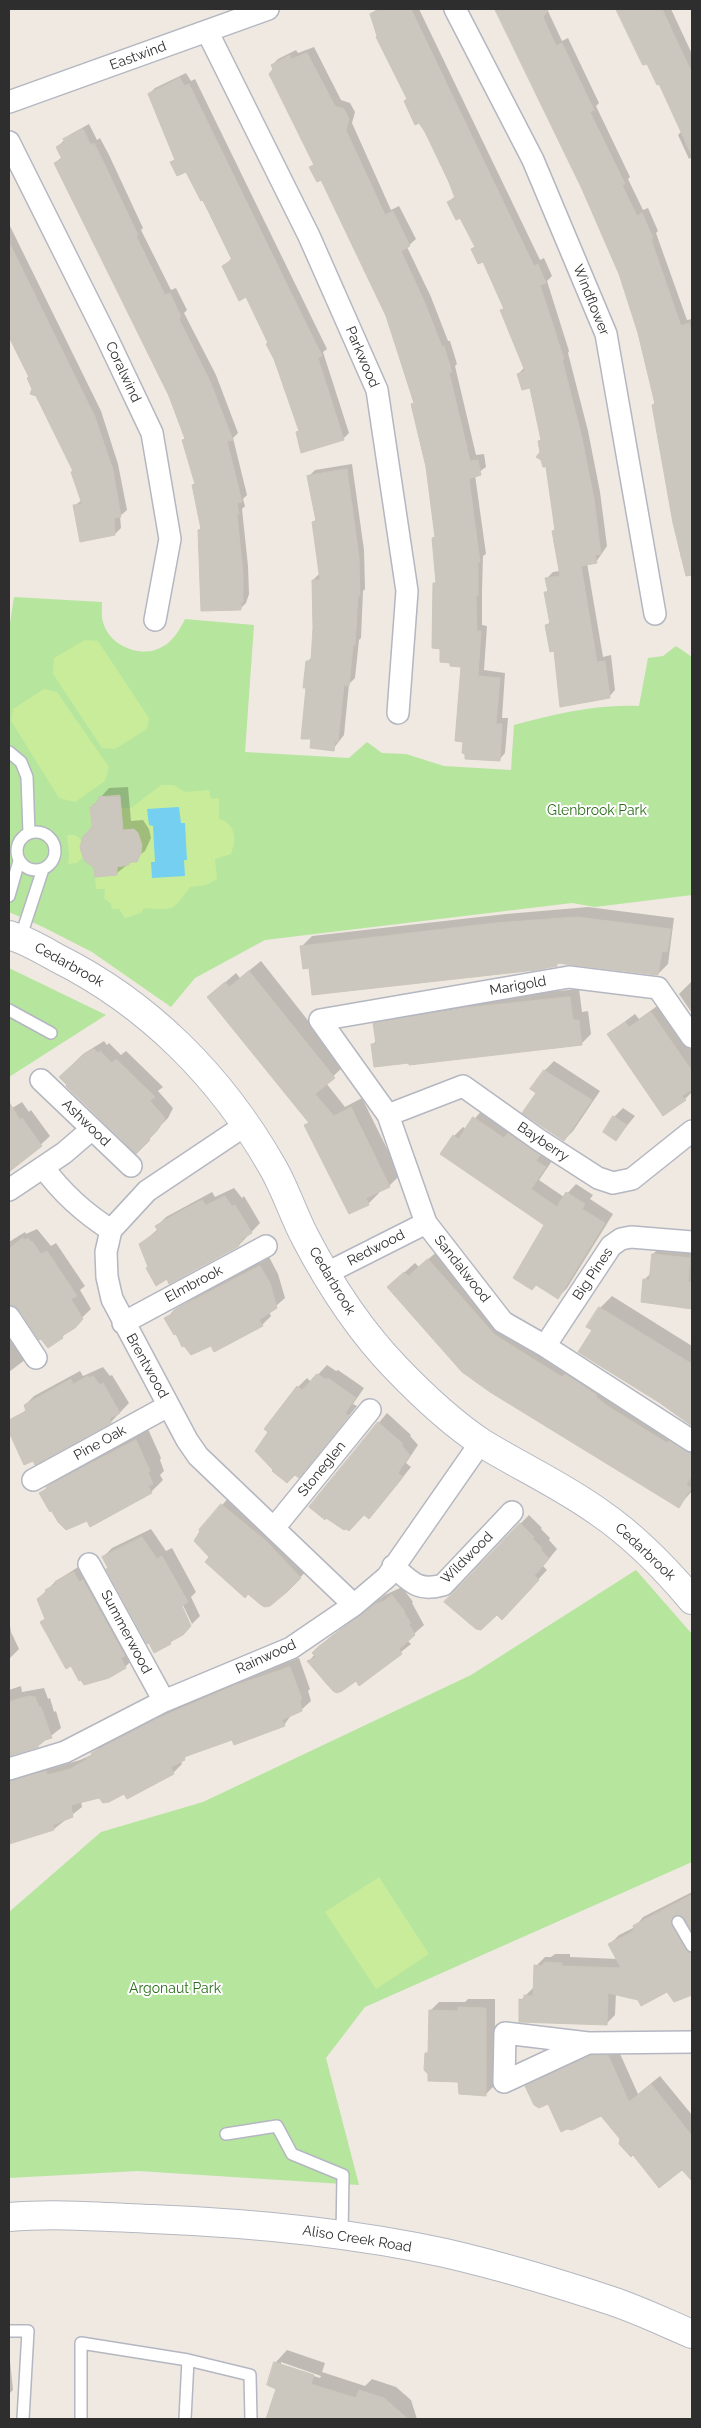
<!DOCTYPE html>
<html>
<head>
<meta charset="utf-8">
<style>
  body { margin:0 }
  #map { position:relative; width:701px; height:2428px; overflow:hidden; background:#efe9e1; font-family:Raleway,sans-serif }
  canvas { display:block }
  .frame { position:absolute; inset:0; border:10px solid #2e2e2e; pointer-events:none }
</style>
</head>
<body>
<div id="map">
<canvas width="701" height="2428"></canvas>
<div class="frame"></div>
</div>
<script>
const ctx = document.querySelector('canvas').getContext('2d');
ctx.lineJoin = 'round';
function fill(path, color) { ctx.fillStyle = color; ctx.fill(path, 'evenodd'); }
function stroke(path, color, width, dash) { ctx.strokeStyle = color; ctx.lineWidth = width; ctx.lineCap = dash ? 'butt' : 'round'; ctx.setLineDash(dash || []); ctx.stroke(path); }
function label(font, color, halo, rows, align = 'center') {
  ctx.font = font + ' Raleway,sans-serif'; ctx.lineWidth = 4; ctx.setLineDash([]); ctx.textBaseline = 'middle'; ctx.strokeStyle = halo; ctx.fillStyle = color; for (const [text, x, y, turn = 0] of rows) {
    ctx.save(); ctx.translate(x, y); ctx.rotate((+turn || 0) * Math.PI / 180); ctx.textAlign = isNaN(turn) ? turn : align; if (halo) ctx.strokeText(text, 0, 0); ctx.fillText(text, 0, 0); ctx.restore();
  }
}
fill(new Path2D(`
  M14,597L102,602C102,609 101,618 104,625C111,646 141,658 160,648C173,642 179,631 185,619L254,625L245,752L349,758L367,742L382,753L406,754L444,766L511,770L514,725C555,714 597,704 639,706L648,658L663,656L676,646L692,657V895L595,907L572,903L265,940L195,978L171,1007L92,952L43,927L9,912V629Z
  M9,968L106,1015L9,1077Z
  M636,1570L692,1634V1862L365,2007L326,2058L359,2185L138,2171L9,2178V1912L101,1832L203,1802L471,1675Z`), '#b6e59e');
fill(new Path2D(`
  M85,640L98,641L149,718L147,729L115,749L102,748L53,674L54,658Z
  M44,689L57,692L109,767L105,781L75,802L59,798L11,721L13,709Z
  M161,785H174L185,792L209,790L211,799L219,798V819C236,824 237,839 231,854L215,859L217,879L206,885L190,887C172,912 174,910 144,908L141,913L125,918L119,909H112L111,904L104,898L105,889H96L94,867L83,857L77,863L68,864L69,856L67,835H75L82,840L91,828L90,808L100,798L119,794L122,808H131Z
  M379,1877L429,1954L376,1989L325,1912Z`), '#c9ec9a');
fill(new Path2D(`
  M179,807L181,823H185L187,860H184L185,876L152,878L151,862H155L153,826L149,825L147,809Z`), '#75cff0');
fill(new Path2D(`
  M377,9H419L540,260L544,258L552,276L547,281L569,351L568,353L588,431L600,492L607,546L596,562L587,563L603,657L611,655L615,690L609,697L555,650L546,626L551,621L546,592L549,589L547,578L553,572L560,571L553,531L556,528L547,465L541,452L539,441L542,439L531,386L518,374L525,367L502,310L505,307L483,260L472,249L476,246L461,216L449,202L455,196L426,131L379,36L371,15Z
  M496,9H547L562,41L568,38L599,103L596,106L630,177L628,179L643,210L648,208L658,231L656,233L687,320L692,319V566L691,557L681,558L653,405L655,402L639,333L620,273L583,189Z
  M620,9H671L692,54V157L689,159L678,135L682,131L659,82L618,11Z
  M314,47L341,100L350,103L355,112L352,123L391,210L399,206L416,239L407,247L431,297L448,341H450L457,364L455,366L476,455L484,454L486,467L475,475L486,554L483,556L482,590V625L487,626L484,670L505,673L502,718H508L505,753L499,760L462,666L452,661L442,648L435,584L437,582L434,538L436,536L427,466L415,403L387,316L321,178L311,168L315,164L272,65L278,59L296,50L298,53Z
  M186,73L191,81L195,79L327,349L323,352L349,433L343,439L297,433L300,430L269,343L247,295L224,266L232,258L187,170L172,162L176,158L149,94L155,88Z
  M89,124L97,140L100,138L109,155L143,228L141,230L171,290L176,288L187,310L184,313L216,375L238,433L233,438L247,495L243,499L245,506L242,509L248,566L249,594L246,603L240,609L199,530L201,528L193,485L196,482L186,439L170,396L55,163L62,157L57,147L71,134Z
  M9,224L101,411L118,464L127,510L120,516L121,528L115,534L74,506L82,500L74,471L9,336Z
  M352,464L364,550L365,589L363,591L361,638L359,640L355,678L349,684L344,735L333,749L312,738L307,662L313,656L315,628L313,580L319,574L313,522L317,519L309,476L315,470Z
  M128,787L131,821L143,820L149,829L151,838L145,851L117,873L93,828L91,808L109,788Z
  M588,907L674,918L668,964L658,974L559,962L556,965L310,966L302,946L312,936L506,914Z
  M261,961L344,1066L326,1083L345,1107L362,1098L400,1175L389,1186L378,1191L379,1193L368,1204L306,1125L309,1122L208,997L236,973L240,978Z
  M692,981V1013L679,994Z
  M579,989L582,1012L588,1011L591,1034L581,1044L410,1062L372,1045L377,1040L375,1024L384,1015L474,999Z
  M660,1004L692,1041V1092L685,1099L608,1034L635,1014L639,1019Z
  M104,1041L107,1045L109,1043L121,1055L126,1051L163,1087L158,1091L173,1108L168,1118L157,1129L158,1130L136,1152L61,1077L83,1054Z
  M554,1061L600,1091L573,1131L564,1140L545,1070Z
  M22,1102L29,1112L31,1110L50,1136L33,1152L9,1169V1110Z
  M623,1108L635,1116L616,1139L614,1117Z
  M483,1109L554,1158L539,1180L564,1197L576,1184L593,1195L590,1199L613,1214L567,1288L558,1297L546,1224L454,1136L463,1127L466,1129Z
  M234,1188L242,1198L244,1196L260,1223L239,1245L168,1278L149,1267L141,1244L158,1229L157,1226L166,1217L212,1192L215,1197Z
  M37,1229L51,1246L56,1243L85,1286L80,1290L91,1309L62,1337L15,1304L9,1305V1242L25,1232L26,1234Z
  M665,1242L692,1245V1306L642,1301L644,1280L651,1273L653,1254Z
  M439,1250L505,1324L692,1442V1491L679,1506L388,1287L415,1263L419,1267Z
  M269,1257L278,1274L285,1298L269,1312L271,1316L262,1325L212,1345L176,1333L166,1319L175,1309L259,1261L260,1263Z
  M612,1296L692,1346V1422L612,1370L594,1330L600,1308Z
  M9,1315L30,1356L9,1372Z
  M327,1365L336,1371L338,1370L364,1388L353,1404L357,1406L308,1467L298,1387L307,1378L311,1382Z
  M103,1367L110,1376L112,1375L129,1403L111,1422L18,1446L9,1424L27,1409L25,1405L34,1396L80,1371L83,1376Z
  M387,1413L411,1435L410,1436L418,1445L406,1463L411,1467L378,1508L364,1514L317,1497Z
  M148,1429L161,1458L160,1460L164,1471L160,1475L163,1480L151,1492L88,1520L41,1493L59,1476Z
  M231,1495L309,1568L296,1582L249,1593L210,1557L200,1530Z
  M529,1515L542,1528L541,1529L550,1538L549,1540L557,1549L543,1566L547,1570L511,1609L497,1613L520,1524Z
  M151,1529L166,1551L172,1548L196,1592L191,1597L200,1616L192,1624L180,1599L175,1638L170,1643L109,1568L103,1557L112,1548Z
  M83,1564L134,1658L125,1667L72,1665L42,1622L46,1618L38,1599L56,1581Z
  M402,1587L413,1602L412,1603L424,1625L407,1640L411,1644L360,1685L356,1680L327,1685L309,1661L315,1654L314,1653L329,1638L385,1595Z
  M9,1618L11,1632L19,1649L9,1659Z
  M299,1658L310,1689L308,1691L311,1701L301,1710L292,1714L284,1725L233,1738L189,1754L181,1761L182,1764L173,1773L124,1792L81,1801L82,1807L54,1829L9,1843V1766L55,1763L56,1767L80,1760L91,1755L102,1744L165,1711L246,1676Z
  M21,1686L22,1692L44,1688L48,1699L50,1698L54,1712L56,1711L61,1728L38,1746L9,1756V1690Z
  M692,1892V1931L685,1920L684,1921L692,1937V1994L677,2001L672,1999L668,1991L639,1999L616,1993L615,2015L606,2024L521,2000L534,1987L536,1966L545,1957H551L555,1954H570V1957L618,1959L610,1944L619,1935L635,1927L643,1917Z
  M468,1999H495V2085L486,2094L459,2080L426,2054L429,2051L430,2011L439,2002H465Z
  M601,2047H617L638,2094L660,2076L692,2115V2162L660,2186L602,2115L549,2102L527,2086L536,2077Z
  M287,2350L325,2363L322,2372L365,2386L372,2379L396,2387L411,2400L417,2419H275L278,2388L268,2385L276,2362ZM281,2362L321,2376L320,2378L281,2365Z
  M9,2351L13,2390L9,2394Z`), '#0003');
const building = new Path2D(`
  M381,9H411L534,266L538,264L546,283L540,285L564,359H562L582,438L594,499L601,554L595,555L597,563L581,566L597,662L605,661L610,698L560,707L554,651L550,652L545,625L550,624L544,592H548L545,578L560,576L552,531L555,530L546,467H543L541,460L536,457L540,452L538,441L541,440L530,388L522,390L517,374L525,371L500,310L504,309L483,262L478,264L471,249L475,247L460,218L456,220L447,202L455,198L449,182L425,132L419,123L415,125L404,101L407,99L376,37L377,36L370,14Z
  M495,9H549L543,17L556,46L562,43L594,110L590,112L625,184L622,185L637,216L642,213L653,238L651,239L681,326L689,323L692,335V575L686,576L673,523L652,405L655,404L638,333L619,274L582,189Z
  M616,9H662L692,73V156L659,84L657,85L647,64L643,65Z
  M307,53L335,106L344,109L349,119L346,130L385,215L393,211L410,246L401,251L425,303L442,347L444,346L452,372H449L470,461L478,460L481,475L469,479L480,562H478V596H476L477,631H481L478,676L500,678L496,724H502L500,761L465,759V754L462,753L463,742L455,741L461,667L450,666V663L440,662V649L432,648L433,583H436L432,538L435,537L426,467L411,404L414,403L386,316L321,180L317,182L309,167L314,165L269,74L273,69L271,65L290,55L291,59Z
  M180,78L184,86L189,84L322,356L318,358L344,440L301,453L296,432L299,431L274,359L266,344L268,343L246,297L239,301L222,266L232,260L203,200L201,201L186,172L177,176L170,162L175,160L148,94Z
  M83,129L91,145L94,143L103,161L138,235L136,236L165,295L170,293L181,317L179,319L210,381L233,440L227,441L242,502L237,503L239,514H237L243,573V602H241V610L201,611L198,530L201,529L192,485L195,484L182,440L185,439L169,396L54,163L62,159L56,147L65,142L63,139Z
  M9,242L95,417L113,470L121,517L114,518L115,535L80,542L73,505L82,504L71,472L73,471L36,396L30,394L32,389L27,378L29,377L9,337Z
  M347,469L359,557L360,596H358L355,645H353L349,686L344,685L338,742H335L334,751L310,748L311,739H301L306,688H303L306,661H311L313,628L312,580H320L312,522L316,521L307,476Z
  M120,796L123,830L134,829L138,833L142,845L141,853L137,862H129V865L117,867V875L95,877L94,868L84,860L80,848L82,838L92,827L90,807H93V804H96L99,797Z
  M577,917L671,929L667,952L662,951L658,975L557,963V966L536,970L312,995L309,968L303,969L300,946L495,923Z
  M249,971L335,1078L315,1094L334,1116L351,1107L390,1187L366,1198L369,1205L349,1214L304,1125L309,1123L207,997L225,982L229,987Z
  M570,997L573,1020H579L582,1045L409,1065V1063L374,1067L371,1044H376L373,1023L464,1008Z
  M651,1012L692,1071V1089L682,1096L686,1100L663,1116L607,1034L625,1022L629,1027Z
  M94,1049L98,1053L100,1051L112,1063L116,1059L155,1097L150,1101L165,1118L159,1128L149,1139L150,1140L136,1154L66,1086L67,1085L59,1077L84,1054Z
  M544,1070L592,1100L564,1141L522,1113L536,1093L530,1089Z
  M9,1102L20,1120L22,1118L42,1146L9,1172Z
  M613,1116L627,1125L616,1141L603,1132Z
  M473,1117L504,1138L508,1133L540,1155L536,1161L546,1167L531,1189L557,1207L566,1192L585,1204L582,1209L605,1223L558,1299L536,1285L532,1290L513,1278L544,1225L440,1154L453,1135L458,1139Z
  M225,1196L232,1206L235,1205L252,1233L242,1239L243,1241L238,1243L239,1246L169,1284L167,1279L156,1286L146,1268L148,1267L139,1244L158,1231L155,1226L181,1211L202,1200L206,1205Z
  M23,1238L24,1240L28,1238L31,1242L32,1241L41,1254L47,1251L77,1296L71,1299L83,1319L75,1328L62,1336L63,1338L48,1348L41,1339L39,1340L19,1310L9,1305V1249Z
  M652,1254L690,1258L688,1282H692V1309L641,1302L643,1279L649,1280Z
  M428,1259L495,1335L562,1377L565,1374L597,1395L596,1397L606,1405L667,1443L669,1441L692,1453V1475L686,1485L691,1488L679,1508L490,1392L462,1372L387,1287L404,1272L408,1276Z
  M260,1266L270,1283L277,1308L259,1320L263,1326L214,1352L211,1346L191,1355L184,1346L182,1347L176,1334L174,1335L164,1318L174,1313L173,1311L180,1307Z
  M599,1307L692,1364V1426L660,1403L578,1352L592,1330L586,1327Z
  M317,1374L327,1380L328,1378L356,1398L345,1413L349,1416L299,1478L295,1475L287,1483L272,1471L273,1470L255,1451L268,1432L264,1429L297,1386L302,1390Z
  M88,1376L89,1378L93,1376L100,1385L103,1383L120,1413L110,1418L111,1423L35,1465L33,1461L24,1465L9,1432V1420L26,1411L24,1405L71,1379L73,1384Z
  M378,1422L403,1444L402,1446L410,1455L398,1473L403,1477L369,1519L364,1515L349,1531L346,1529L344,1530L326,1518L325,1520L309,1507Z
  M136,1440L150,1471L148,1472L153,1484L148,1486L152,1493L90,1527L87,1521L66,1530L58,1522L51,1510L50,1512L39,1493L47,1489L46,1487Z
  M221,1504L266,1541L301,1578L287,1592L270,1606L265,1607L261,1605L248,1594L245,1598L205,1562L209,1557L194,1541L200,1531L199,1530Z
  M520,1523L534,1537L533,1539L542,1548L541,1550L549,1559L534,1576L539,1580L502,1620L497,1615L481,1630L476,1629L444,1602Z
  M142,1537L157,1559L162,1556L188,1602L182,1606L191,1626L183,1635L170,1642L171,1644L154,1653L149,1643L147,1644L106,1569L108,1568L102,1557Z
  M74,1572L79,1582L83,1580L125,1656L121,1658L126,1668L109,1678L84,1685L81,1680L79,1681L71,1666L66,1669L50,1640L40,1622L45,1619L37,1599L46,1592L45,1590L56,1584L55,1582Z
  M392,1595L405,1612L404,1613L411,1623L409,1624L415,1635L399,1649L402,1654L359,1686L356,1681L342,1691L337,1693L333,1691L307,1661L316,1657L312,1653L318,1647L375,1604L384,1601Z
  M290,1667L302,1699L300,1700L302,1711L282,1720L285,1726L234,1745L232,1740L184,1757L185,1760L171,1767L174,1774L127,1799L124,1794L109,1802L103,1803L99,1798L71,1805L73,1817L53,1825L54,1830L9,1844V1781L46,1771L47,1775L70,1769L86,1760V1758L92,1755L91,1753L154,1720L236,1685Z
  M29,1696L35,1697L39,1707H41L52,1738L42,1741V1743L38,1745V1747L9,1756V1702Z
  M692,1895V1932L681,1915L674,1916L671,1922L686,1950L692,1953V1995L674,2002L667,1992L641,2006L638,2000L608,1993L607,2025L519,2022V1999L524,2000V1995L533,1996L534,1965L541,1966L545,1962L562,1963V1966L621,1968L608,1944L630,1933L634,1929L633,1926Z
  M458,2007L486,2008V2096L459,2094L458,2082L428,2081V2074L424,2070L425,2053H428L429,2010L458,2011Z
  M591,2055H608L629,2102L651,2084L671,2109L692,2136V2181L682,2170L659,2188L633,2155L631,2157L619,2144L620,2139L601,2116L572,2130L567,2129L561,2132L548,2104L539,2108L534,2105L525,2086Z
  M274,2362L314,2375L311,2384L356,2398L359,2390L384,2398L408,2419H266L276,2389L267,2385Z`);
fill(building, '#cbc7bf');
stroke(building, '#cbc5ba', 1);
const service = new Path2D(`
  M9,752L21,762L27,777L29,833
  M17 851a19 19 0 1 1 38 0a19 19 0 1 1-38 0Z
  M9,896L19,861
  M20,939L43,869
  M9,1010L51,1033
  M678,1922L692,1946
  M226,2134L277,2126L292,2154L343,2175L342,2235
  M9,2331H28L23,2419
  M81,2419V2343L188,2360L250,2375L251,2419
  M185,2419L188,2360`);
const minor = new Path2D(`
  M455,9L533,160L606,334L655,614
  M207,31L309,236L377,390L407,591L398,713
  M9,102L268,9
  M9,142L106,336L152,433L170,539L155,620
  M692,1037L658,988L569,977L320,1020L388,1115L426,1223L503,1322L545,1346L692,1441
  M41,1080L131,1166
  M388,1115L463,1086L539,1140L598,1178L613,1183L632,1179L692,1131
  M247,1124L147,1191L111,1230L106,1252L107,1277L112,1299L187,1440L198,1456L354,1605
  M43,1167C62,1193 84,1213 111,1230
  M9,1190L64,1153L92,1129
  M325,1274L426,1223
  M9,1317L36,1358
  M123,1323L266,1246
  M545,1346L611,1246L621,1239L631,1237L692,1242
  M33,1480L168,1406
  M274,1528L370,1410
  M89,1564L164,1701
  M393,1566C411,1582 418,1592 443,1585L512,1512
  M9,1769L65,1752L164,1701L291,1648L354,1605L387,1577L481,1442
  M588,2043L504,2082L505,2033L588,2043L692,2042`);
const tertiary = new Path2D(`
  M9,935C26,940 41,949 57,958C149,1004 221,1077 272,1166C285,1188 293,1214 305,1237C330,1285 360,1331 397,1369C422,1395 452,1423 482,1443C521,1467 563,1486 600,1513C635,1537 665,1568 692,1600`);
const secondary = new Path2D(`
  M9,2217C56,2213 104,2217 152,2219C250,2223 349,2232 445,2253C501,2266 558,2283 612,2301C639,2310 666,2323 692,2334`);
stroke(service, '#b4b7c1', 14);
stroke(minor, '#b4b7c1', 24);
stroke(tertiary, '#b4b7c1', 30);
stroke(secondary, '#b4b7c1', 30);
stroke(service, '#fff', 11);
stroke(minor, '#fff', 21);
stroke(tertiary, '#fff', 28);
stroke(secondary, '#fff', 28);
label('14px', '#2e2e2e', '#fff', [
  ["Eastwind",138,56,-20],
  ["Windflower",591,300,68],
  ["Parkwood",362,357,67],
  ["Coralwind",123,372,65],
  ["Cedarbrook",69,965,29],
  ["Marigold",518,986,-10],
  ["Ashwood",86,1123,44],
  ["Bayberry",543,1142,34],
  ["Redwood",376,1248,-27],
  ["Sandalwood",462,1269,52],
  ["Big Pines",593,1274,-56],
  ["Cedarbrook",332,1281,59],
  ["Elmbrook",194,1284,-28],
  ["Brentwood",147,1366,61],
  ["Pine Oak",100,1443,-29],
  ["Stoneglen",322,1469,-51],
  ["Cedarbrook",645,1552,43],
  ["Wildwood",467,1558,-45],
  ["Summerwood",126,1632,62],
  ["Rainwood",266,1657,-24],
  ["Aliso Creek Road",357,2239,9]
]);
label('14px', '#2c6e1b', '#fff', [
  ["Glenbrook Park",597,811],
  ["Argonaut Park",175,1989]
]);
</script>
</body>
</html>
